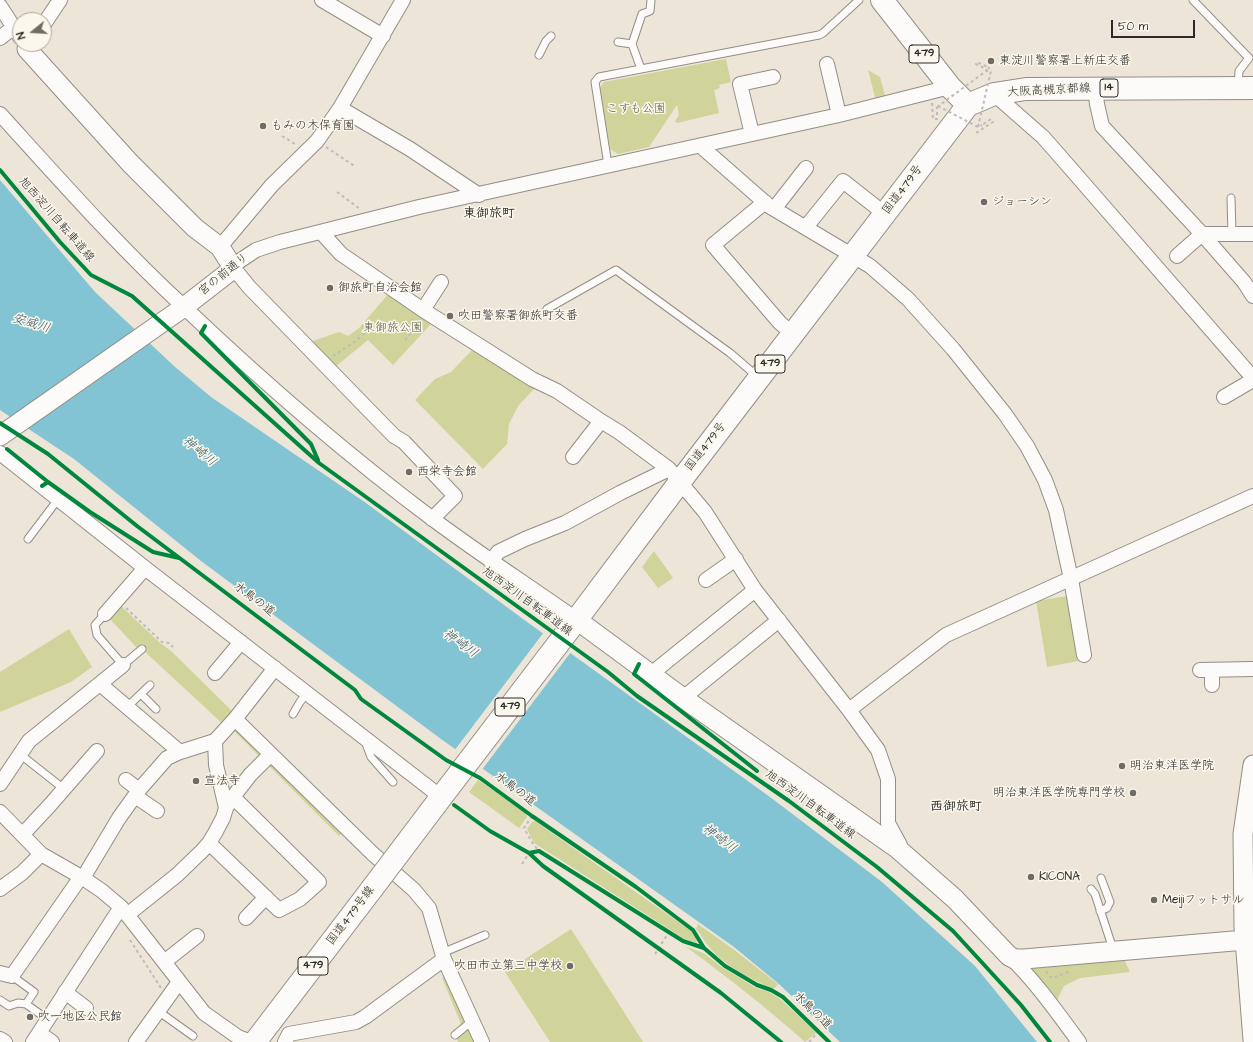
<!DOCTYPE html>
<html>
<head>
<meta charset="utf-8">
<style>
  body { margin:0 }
  #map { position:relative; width:1253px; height:1042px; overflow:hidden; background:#ede5d8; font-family:"Architects Daughter",sans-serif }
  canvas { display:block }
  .north { position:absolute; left:12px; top:12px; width:40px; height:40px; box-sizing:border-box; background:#fbf7ec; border:1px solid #a8a59f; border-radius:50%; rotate:252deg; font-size:11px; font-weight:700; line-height:16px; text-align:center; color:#2b2b2b }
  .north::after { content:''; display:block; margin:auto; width:14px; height:18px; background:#6f6c68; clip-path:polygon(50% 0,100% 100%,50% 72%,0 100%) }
  .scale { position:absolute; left:1111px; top:20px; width:84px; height:18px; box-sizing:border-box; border:2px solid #2b2b2b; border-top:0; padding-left:5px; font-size:12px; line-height:14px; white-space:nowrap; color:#2b2b2b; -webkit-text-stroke:3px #fbf7ec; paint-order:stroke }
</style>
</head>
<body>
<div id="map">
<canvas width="1253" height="1042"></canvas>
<div class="north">N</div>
<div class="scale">50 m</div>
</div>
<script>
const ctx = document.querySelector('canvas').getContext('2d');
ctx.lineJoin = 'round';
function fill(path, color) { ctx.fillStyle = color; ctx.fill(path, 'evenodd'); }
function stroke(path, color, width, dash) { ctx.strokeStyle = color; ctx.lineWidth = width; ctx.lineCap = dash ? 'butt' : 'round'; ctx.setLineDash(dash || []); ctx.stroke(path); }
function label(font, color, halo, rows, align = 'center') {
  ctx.font = font + ' "Architects Daughter","Klee One",sans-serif'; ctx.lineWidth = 3; ctx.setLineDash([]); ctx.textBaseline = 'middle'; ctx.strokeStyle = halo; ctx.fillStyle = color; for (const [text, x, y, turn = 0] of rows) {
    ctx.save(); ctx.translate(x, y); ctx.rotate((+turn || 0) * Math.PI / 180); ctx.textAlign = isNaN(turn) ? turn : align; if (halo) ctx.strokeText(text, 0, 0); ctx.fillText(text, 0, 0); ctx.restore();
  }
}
fill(new Path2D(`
  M726,59L731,82L719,85L720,88L714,90L719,113L677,123L675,121L679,115L677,105L649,147L618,154L610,149L600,88L604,82Z
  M868,70L880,77L886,99L876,101Z
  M390,292L433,322L393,365L368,340L335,367L310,342L339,332L348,336L359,328Z
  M473,349L536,387L518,406L509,424L507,444L483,469L415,400L435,379L451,372Z
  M654,551L673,578L658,588L642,567Z
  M1067,596L1078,661L1047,667L1036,601Z
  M121,606L160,643L171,651L235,714L343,831L339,836L232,729L225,726L142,649L137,648L109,618Z
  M69,629L92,667L71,682L0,712V672Z
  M478,780L526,813L527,817L519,828L469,792Z
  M535,821L691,931L696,938L697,943L683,938L534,843L527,829L532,822Z
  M698,924L733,949L778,984L774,989C751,980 725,966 709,947C704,941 701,934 696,929Z
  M571,929L643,1042H550L505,972Z
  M685,946L705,954L723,968L756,988L769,992L780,999L814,1030L816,1033L805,1042C767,1008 726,976 685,946Z
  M1124,959L1130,972L1080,978L1064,986L1056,1002L1032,974L1034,964Z
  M447,973L478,1042H458L453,1031L461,1024L442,978Z`), '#d0d49a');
fill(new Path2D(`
  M0,180L95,292L174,366L211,397L366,503L523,619L770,797L882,882L975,966L1037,1042H840L779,984L734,947L441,739L201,561L74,459L0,410Z`), '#82c3d4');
fill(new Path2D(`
  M544,632L571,652L481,771L454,751Z`), '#ede5d8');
const lane = new Path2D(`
  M1193,0L1249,58L1239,71L1238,86
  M618,42L632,44L641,69
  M632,44L642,14L650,11L651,0
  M539,55L546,41L551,36
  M608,165L595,82L599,77L819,35L823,33L859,0
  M1231,198L1232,234
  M547,309L616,270L730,353L758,377
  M28,539L59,498
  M105,614L95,625L97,635L123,665L142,649
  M141,694L156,709
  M127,707L150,685
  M293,714L300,702L307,693
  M365,741L371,757L393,782
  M21,755L64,789
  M1091,889L1095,894L1111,943L1115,949
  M1100,911L1107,908L1110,902L1101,878
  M442,953L485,935
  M12,976L34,992L26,1004
  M0,1000L9,1006L18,1003L26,1004L47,1019
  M158,1011L193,1036
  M455,1035L472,1021`);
const street = new Path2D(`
  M322,0L383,36
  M0,6L20,37
  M44,24L60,0
  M0,38L14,27
  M827,64L839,115
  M1095,88L1097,104L1102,126L1202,234L1244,282L1253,296
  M994,94L1043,137L1058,154L1253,378
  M340,108L410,149L479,195
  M0,114C60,180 119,247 184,307C263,382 347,455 434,520C481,555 529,586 577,620
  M752,134L740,84L773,77
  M703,145L704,149L769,206L870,266L908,299L953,349L1005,414L1027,446L1045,480L1056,510L1071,579L1084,655
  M765,202L713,245L780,323L793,334
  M774,209L806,168
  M806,227L843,181L885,214
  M321,232L341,254L423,310L532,379L557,391L601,421L619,432L669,469L705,512L755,590L849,710L878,750L888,779V823L900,845L898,849
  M220,247L272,185L317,141L340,108L403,0
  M1177,256L1202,234H1253
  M423,310L441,282
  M1224,397L1253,380
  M0,453L145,568L441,797
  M573,457L601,421
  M432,519L455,496L404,442L394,436L249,287L232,266L256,250L280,242L419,207L839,115L950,87
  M491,562L498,552L525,539L565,523L620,493L669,469
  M706,580L736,559
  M105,614L145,568
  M1200,670L1253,669
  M1212,670V685
  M215,673L241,642
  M651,674L755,590
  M100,684L180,752
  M683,698L779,620
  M849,710L946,635L1253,496
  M235,719L373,854L414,890L429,908L444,959L482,1042
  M215,741L216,765L226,808
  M126,780L139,790
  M0,784L29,741L123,665
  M135,796L157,811
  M0,812L41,854L83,878L102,891L121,907L204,1013L238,1037L251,1042
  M22,835L50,805L97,751
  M209,843L279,910L300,899L319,882L233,797
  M0,889L22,873L41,854
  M127,915L177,875L202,851L209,843L215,833L223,818L226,808L233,797L250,775L271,754
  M246,918L266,897
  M1009,956C1036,982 1057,1012 1079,1042
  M164,962L197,936
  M0,973L12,976L78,881L83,878L119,818L139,790L167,758L180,752L215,741L235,719L275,668
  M65,992L86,1008
  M39,1033L52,1042
  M0,1039L5,1042
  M33,1042L121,907
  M136,1042L179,982
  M285,1042L289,1034L356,1022L365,1017L444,959`);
const secondary = new Path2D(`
  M0,436L184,307L229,272L232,266L220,247L195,228L130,163L27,49
  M577,620L683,698L898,849L955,899L1009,956L1015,959H1024L1245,940
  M1253,765L1243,834L1244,927L1253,1040`);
const primary = new Path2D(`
  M968,105L994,94L1026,89L1253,88`);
const highway = new Path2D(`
  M882,0L950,87L968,105
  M436,804L574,623L685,475L968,105
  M255,1042L371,890`);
stroke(lane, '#928e88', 9);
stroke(street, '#928e88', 16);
stroke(secondary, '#928e88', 21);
stroke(primary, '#928e88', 24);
stroke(highway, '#928e88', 24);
stroke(new Path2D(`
  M987,72L986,69L976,64L977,62L988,67
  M932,103L933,119H937V107
  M976,133L993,122L991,119L982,125
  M282,136L295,144
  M326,147L356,167
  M337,192L360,209
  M405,340L417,326L410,317
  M333,356L356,341L367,331
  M126,608L162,642L169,643L173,647
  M532,816L524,828L533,844L539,851
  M522,864L529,853
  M130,940L161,988
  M655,954L669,932
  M1046,971L1049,976L1053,978L1071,971
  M809,1042L819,1031`), '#bdbcba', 2, [3, 3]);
stroke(lane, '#fcfbf9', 7);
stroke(street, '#fcfbf9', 14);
stroke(secondary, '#fcfbf9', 19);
stroke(primary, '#fcfbf9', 22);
stroke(highway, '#fcfbf9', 22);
const highwayBridge = new Path2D(`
  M371,890L436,804`);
stroke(highwayBridge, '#928e88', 24, []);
stroke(new Path2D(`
  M938,106L978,127L982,125
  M937,107L989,69
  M978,127L991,71L988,67`), '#bdbcba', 2, [3, 3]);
stroke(highwayBridge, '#fcfbf9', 22);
stroke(new Path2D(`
  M0,170L60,242L91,275L132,296L319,463L608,672L637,696L789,801L877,867L953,931L1021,1005L1050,1042
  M205,326L201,333L311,444L318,460
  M0,423L48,454L137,526L355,690L361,699L446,760L480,778L532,816L636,887L693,930L704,948L725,966L757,985L771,990L783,997L829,1042
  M7,449L48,482
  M42,486L48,482L90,512L153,552L179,558
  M639,664L634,674L757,771
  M454,805L490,831L529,853L543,866L721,993L781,1042
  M529,853L539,851L683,941L704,948`), '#00873e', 4);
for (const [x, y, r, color] of [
  [991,61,4,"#6f6c68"],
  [263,126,4,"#6f6c68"],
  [984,202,4,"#6f6c68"],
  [330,288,4,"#6f6c68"],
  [450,316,4,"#6f6c68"],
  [409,472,4,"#6f6c68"],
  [1122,766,4,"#6f6c68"],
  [196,781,4,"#6f6c68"],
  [1133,793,4,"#6f6c68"],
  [1031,877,4,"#6f6c68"],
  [1154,900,4,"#6f6c68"],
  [570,966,4,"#6f6c68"],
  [30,1017,4,"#6f6c68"]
]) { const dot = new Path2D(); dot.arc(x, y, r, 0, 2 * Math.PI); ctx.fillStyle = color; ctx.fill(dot); stroke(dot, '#fbf7ec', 1.5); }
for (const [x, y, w] of [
  [924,54,30],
  [1109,88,18],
  [770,364,30],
  [510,707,30],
  [313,966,30]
]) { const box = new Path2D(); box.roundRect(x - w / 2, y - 9, w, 18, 3); ctx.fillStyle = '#fbf7ec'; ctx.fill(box); stroke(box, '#2b2b2b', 1); }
label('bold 11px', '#2b2b2b', null, [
  ["479",924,54],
  ["14",1109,88],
  ["479",770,364],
  ["479",510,707],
  ["479",313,966]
]);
label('12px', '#2b2b2b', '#fbf7ec', [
  ["東淀川警察署上新庄交番",999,61],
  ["もみの木保育園",271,126],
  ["ジョーシン",992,202],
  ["御旅町自治会館",338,288],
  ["吹田警察署御旅町交番",458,316],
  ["西栄寺会館",417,472],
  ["明治東洋医学院",1130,766],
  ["宣法寺",204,781],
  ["明治東洋医学院専門学校",1125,793,"right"],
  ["KICONA",1039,877],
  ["Meijiフットサル",1162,900],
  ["吹田市立第三中学校",562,966,"right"],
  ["吹一地区公民館",38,1017]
], 'left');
label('12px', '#2b2b2b', '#fbf7ec', [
  ["大阪高槻京都線",1049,91,-3],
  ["国道479号",903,190,-53],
  ["旭西淀川自転車道線",56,220,49],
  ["宮の前通り",224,275,-39],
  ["国道479号",706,447,-52],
  ["水鳥の道",254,600,37],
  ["旭西淀川自転車道線",527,602,36],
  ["水鳥の道",515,790,37],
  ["旭西淀川自転車道線",810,805,36],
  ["国道479号線",351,916,-53],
  ["水鳥の道",812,1011,44]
]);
label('12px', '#565a3d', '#fbf7ec', [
  ["こすも公園",636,109],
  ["東御旅公園",393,328]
]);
label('bold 13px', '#2b2b2b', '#fbf7ec', [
  ["東御旅町",489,214],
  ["西御旅町",956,807]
]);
label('italic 13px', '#395b65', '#fbf7ec', [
  ["安威川",31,324,17],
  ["神崎川",199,452,39],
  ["神崎川",460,644,36],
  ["神崎川",719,839,37]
]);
</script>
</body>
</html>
